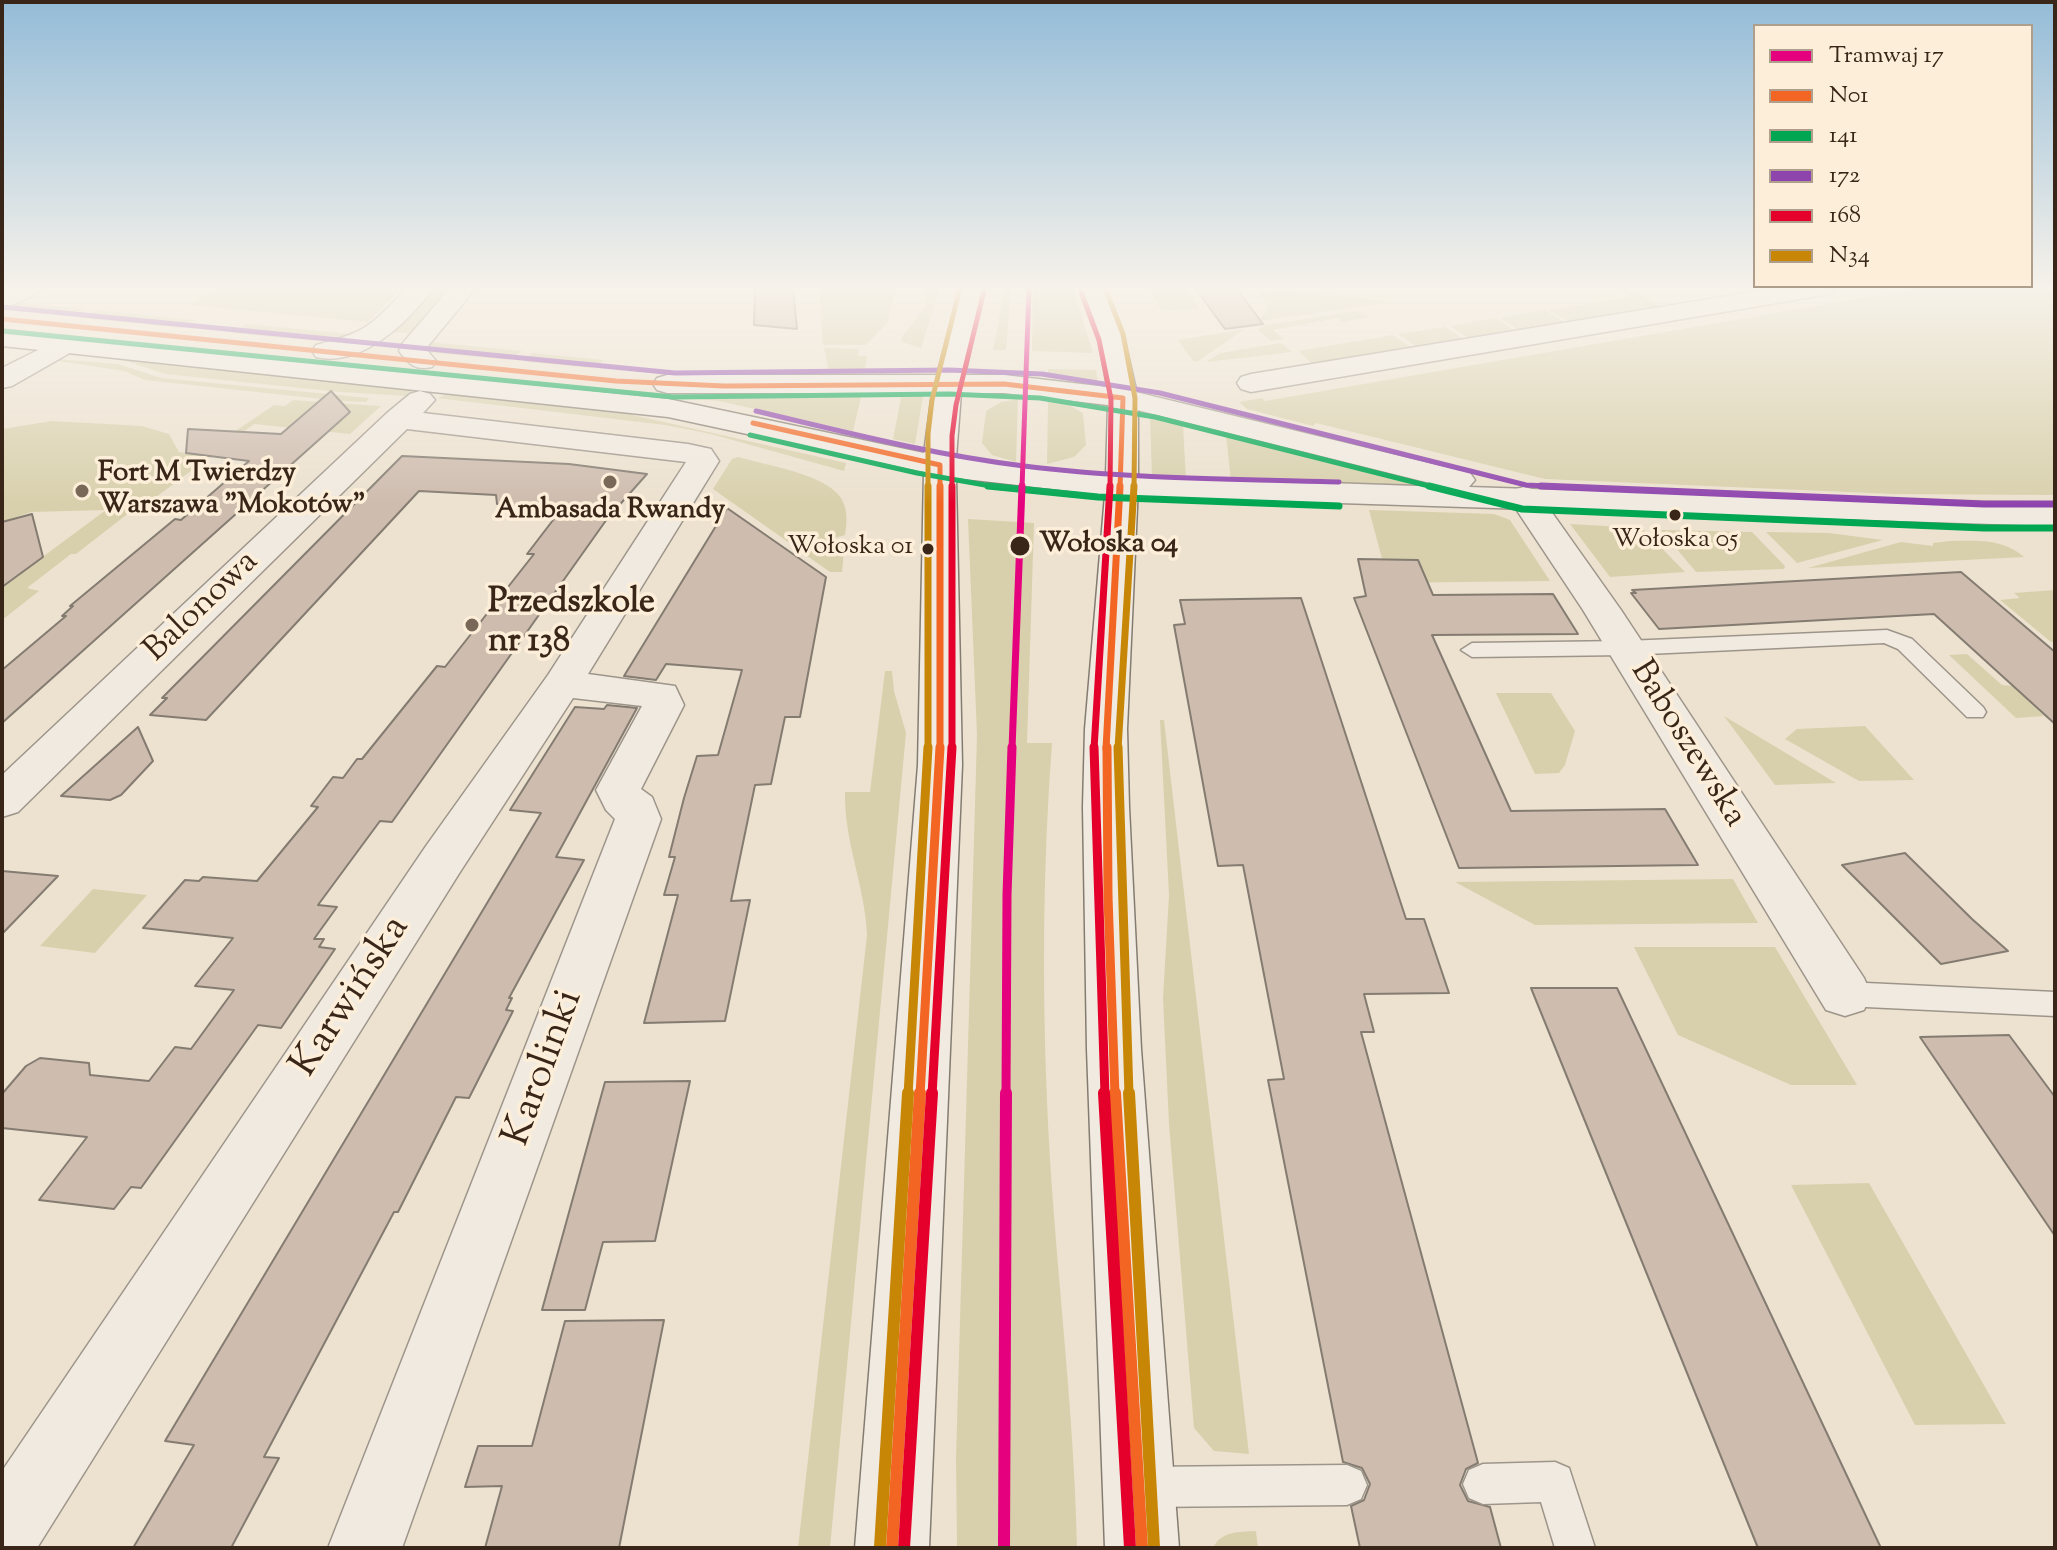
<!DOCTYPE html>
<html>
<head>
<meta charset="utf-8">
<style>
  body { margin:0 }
  #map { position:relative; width:2057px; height:1550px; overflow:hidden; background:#ede2d0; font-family:"Sorts Mill Goudy",serif }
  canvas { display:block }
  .frame { position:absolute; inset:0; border:4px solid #3a2618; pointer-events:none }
  .legend { position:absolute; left:1753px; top:24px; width:280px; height:264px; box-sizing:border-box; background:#fceed8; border:2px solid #ae9e8b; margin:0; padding:10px 14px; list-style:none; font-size:24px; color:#3a2618 }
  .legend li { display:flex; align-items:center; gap:16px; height:40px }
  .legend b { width:40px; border:2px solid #ae9e8b }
</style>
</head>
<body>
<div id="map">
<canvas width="2057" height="1550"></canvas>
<div class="frame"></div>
<ul class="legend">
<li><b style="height:10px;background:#e5007d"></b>Tramwaj 17</li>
<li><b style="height:10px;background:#f26522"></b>N01</li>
<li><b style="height:10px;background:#00a651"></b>141</li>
<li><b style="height:10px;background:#8e44ad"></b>172</li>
<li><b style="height:10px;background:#e4002b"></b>168</li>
<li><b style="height:10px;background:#c88606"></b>N34</li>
</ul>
</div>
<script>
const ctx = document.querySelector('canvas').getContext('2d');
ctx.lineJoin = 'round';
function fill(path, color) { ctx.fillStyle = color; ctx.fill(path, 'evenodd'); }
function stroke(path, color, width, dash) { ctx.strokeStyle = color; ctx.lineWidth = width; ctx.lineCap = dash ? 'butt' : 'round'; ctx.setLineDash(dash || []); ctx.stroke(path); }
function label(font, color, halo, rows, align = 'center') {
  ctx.font = font + ' "Sorts Mill Goudy",serif'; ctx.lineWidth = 7; ctx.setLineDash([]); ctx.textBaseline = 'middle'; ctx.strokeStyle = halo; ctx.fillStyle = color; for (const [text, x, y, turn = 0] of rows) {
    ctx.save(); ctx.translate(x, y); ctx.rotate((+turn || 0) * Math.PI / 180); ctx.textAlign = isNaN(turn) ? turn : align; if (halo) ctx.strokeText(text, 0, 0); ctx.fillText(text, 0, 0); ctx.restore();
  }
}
fill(new Path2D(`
  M220,288H402L368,322L189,305Z
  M428,288H459L412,334L391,332Z
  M819,288H896L888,322L866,345H823Z
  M924,288H940L921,348L901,342V338L926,306Z
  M1005,288H1011L1006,350H993Z
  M1033,288H1073L1093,353L1032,351Z
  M1148,288H1184L1199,309L1162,311Z
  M1620,288H1628L1668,310L1575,325L1548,310L1632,297Z
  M1920,288H2055V495L1895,494L1545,479L1316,423L1313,426L1247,409L1239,402L1262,398L1265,401Z
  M1287,290L1394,302L1259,321L1269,307L1257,292Z
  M13,302L85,309L70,316L3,310Z
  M96,310L195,320L182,328L81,318Z
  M1545,310L1571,326L1524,334L1500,318Z
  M1357,311L1370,317L1343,322L1338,318L1273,330L1284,339L1271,341L1258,330L1265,325Z
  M1495,318L1520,334L1473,342L1450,326Z
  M247,324L362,335L339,343L231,333Z
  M1445,327L1470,343L1421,350L1398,334Z
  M2,328L627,391L719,396L862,393L853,431L719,401L2,331Z
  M1245,329L1198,361H1193L1178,340Z
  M1393,335L1416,351L1315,366L1298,351Z
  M429,342L522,351L509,360L434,353L428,352L423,345Z
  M1281,343L1292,352L1206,362L1220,353Z
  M824,348L859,349L858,356H867L865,369L829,371Z
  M532,353L604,360L592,368L527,362L526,359Z
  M122,358L410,389L412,392L409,396L340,392L165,374L120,359Z
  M55,359L118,364L161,378L369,398L366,402L341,401L145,380L124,371L52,360Z
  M1048,369L1096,370L1098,383L1048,378Z
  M924,391L915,444L893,439L902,392Z
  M450,393L558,403L624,413L846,463L844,471L711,434L665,425L437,398Z
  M1018,399L1016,462L992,455L982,443L986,411L1001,402Z
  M293,400L381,406L350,434L254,424L136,512H130L76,554H71L27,588L39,591L2,620V587L106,510L31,512L2,522V429L52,421L142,426L169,434L179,452L200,455L274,405L285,406Z
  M1048,400L1067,404L1083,413L1086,445L1074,457L1047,464Z
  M1150,417L1183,425L1186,480L1152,479Z
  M1226,436L1363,471L1440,487L1231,481Z
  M738,457C765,465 826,474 841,498C848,510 847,522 845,535L798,549L713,489L732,459Z
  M1570,485L1869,498L2055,501V505H1955L1617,492Z
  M1369,510L1494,514L1510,520L1550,581L1380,583L1384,566Z
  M968,519L1034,523L1027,743H1052C1043,862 1042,981 1047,1101C1053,1250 1074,1398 1077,1548H957L956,1458L977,735Z
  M1570,524L1642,528L1685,572L1610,577Z
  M1661,530L1752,532L1785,566L1784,569L1696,572Z
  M1766,532L1829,533L1883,540L1797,563Z
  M845,540L842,572H830L803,553Z
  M1950,541C1978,541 2001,538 2024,557L1808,568L1901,542L1933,546V543Z
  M2055,590V642H2051L2000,600L2020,598L2014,593Z
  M1967,654L2002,685L2013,686L2044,716L2016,718L1949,655Z
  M885,671H892L894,691L906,733L830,1548H798L867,935C865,886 844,842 845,792H870Z
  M1496,693H1551L1575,731L1565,765L1559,773L1535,774Z
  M1724,716L1836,783L1775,785Z
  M1160,720H1164L1249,1454L1214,1451L1194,1428L1169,1124L1163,998L1169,895Z
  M1865,726L1914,780L1859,781L1785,739L1797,729Z
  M1733,879L1758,923L1535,925L1455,882Z
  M93,889L147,895L95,953L40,946Z
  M1634,947H1775L1857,1085H1791L1678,1035Z
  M1869,1183L2006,1424L1915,1425L1791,1185Z
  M1256,1531L1258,1548H1213C1221,1531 1239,1532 1256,1531Z`), '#d8d0ac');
const building = new Path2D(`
  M755,288H793L797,329L754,325Z
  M1195,288H1236L1263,324L1225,329Z
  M331,391L350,412L2,723V670L66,616H62L73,606H70L175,519L181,520L249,461L186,453L188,429L281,434Z
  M402,456L569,464L647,474L607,519L392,822L380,821L318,905L337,907L314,939H324L319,947L335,949L281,1028L258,1025L141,1188L131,1187L114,1209L39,1200L87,1137L2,1128V1094L26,1066L40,1058L89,1063L90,1075L149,1081L175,1047L191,1049L234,990L195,986L233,938L143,928L185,880L199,881L203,877L257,881L318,807L311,806L333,777L343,778L357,759H362L437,666L445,667L534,554H527L560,511L497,504L496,495L419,491L206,720L150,715L167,698H162Z
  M727,508L826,577L800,717H785L771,784L755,785L731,901L750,900L725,1021L644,1023L678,895H664L675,857H669L684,798L697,756L718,755L742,670L666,664L656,680L624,676Z
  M32,514L43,557L2,587V522Z
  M1358,559L1418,560L1433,595L1553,594L1578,634L1432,635L1511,811L1665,809L1698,865L1459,868L1354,598L1366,596Z
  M1961,572L2055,652V724L1934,614L1659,629L1631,593H1636L1632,590Z
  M1301,598L1406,919H1424L1449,993L1364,994L1374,1032H1361L1478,1463L1466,1469L1460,1485L1468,1501L1490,1507L1501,1548H1360L1351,1506L1364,1500L1370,1484L1362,1468L1343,1462L1268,1080L1284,1079L1243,865L1218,866L1174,625L1185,624L1180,600Z
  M607,705L637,708L556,857L584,860L509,998H512L506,1010L513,1011L469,1098L456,1097L398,1212H394L264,1457L279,1458L231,1548H133L194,1445L165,1441L541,813L510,810L575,707L604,709Z
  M138,727L153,761L121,795L110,800L61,796Z
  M1905,853L1972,919L2008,951L1941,964L1842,865Z
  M2,871L58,876L2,934Z
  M1531,988H1617L1881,1548H1758Z
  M2009,1035L2055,1097V1236L1920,1037Z
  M690,1081L655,1241L603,1242L585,1310H542L605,1082Z
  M664,1320L619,1548H485L502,1486L465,1487L478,1446H532L565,1321Z`);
fill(building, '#cebcae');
stroke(building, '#847c71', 2);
const service = new Path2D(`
  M1887,630L1912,639L1983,707L1986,712L1983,717H1967L1898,649L1884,643L1626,655L1472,657L1461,650L1472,643L1626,641Z
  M1845,982L2055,992V1016L1845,1006L1835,1002L1831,994L1835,986Z
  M1555,1462L1569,1468L1595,1548H1555L1541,1502L1483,1504L1469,1498L1463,1484L1469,1470L1483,1464Z
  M1347,1465L1361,1471L1367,1485L1361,1499L1347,1505L1145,1507L1131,1501L1125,1487L1131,1473L1145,1467Z`);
const minor = new Path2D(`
  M9,288H41L38,293L2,310V292Z
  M407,288H433C409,322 361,368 316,357L312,351L316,345C368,332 371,325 407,288Z
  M450,288H476L428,346L427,350L436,361L432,367C415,371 409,364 399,351L402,344Z
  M1777,288H1836L1833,293L1824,295L1251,392L1241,389L1237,383L1241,377L1251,374Z
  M66,336L75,338L79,344L75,350L12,386L2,388V368Z
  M420,391L430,394L435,400L423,413L688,444L711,449L719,461L588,674L675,686L684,705L641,789L652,797L661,819L402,1548H328L615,819L606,810L596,790L642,706L573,698L460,872L37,1548H2V1471L426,846L548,675L686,462L407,429L18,812L2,817V775L387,413L410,394Z
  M1524,487L1536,490L1621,610L1864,978L1871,994L1864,1010L1845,1016L1826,1010L1583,610L1508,497L1512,490Z`);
const tertiary = new Path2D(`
  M1123,389L1470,473L1475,480L1469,487L2055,506V526L1122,496L1111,493L1106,486L1111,479L1122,476L1446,487L1113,404L1108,398L1113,392Z`);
const secondary = new Path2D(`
  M960,288H984L965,375H1004L1107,387L1098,337L1080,288H1104L1124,337L1138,398V486L1127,729L1129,807L1141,1049L1179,1548H1105L1087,1049L1083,807L1085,729L1105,495L956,478L962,765L929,1548H855L918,765L924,472L668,417L2,346V330L668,399L924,453L932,393H667L657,390L653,384L657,378L667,375H937ZM961,393H1004L1108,405L1106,475L956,458Z`);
stroke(service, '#9e958a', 3);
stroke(minor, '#9e958a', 3);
stroke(tertiary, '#9e958a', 3);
stroke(secondary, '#847c71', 3);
fill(service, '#f0eae1');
fill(minor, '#f0eae1');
fill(tertiary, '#f0eae1');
fill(secondary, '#f0eae1');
stroke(new Path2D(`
  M2,319L616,381L724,386L1004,384L1123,398L1120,488
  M753,423L940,465V488`), '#f26522', 5);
stroke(new Path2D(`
  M940,486V749
  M1106,749L1120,486`), '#f26522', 7);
stroke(new Path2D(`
  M1107,747L1108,897L1115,1095
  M920,1095L940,747`), '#f26522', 9);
stroke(new Path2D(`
  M1115,1093L1142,1548
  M892,1548L920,1093`), '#f26522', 12);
stroke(new Path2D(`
  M2,331L673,397L949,394L1040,398L1155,417L1437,488
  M750,435L917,473L1002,488`), '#00a651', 5);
stroke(new Path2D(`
  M988,486L1098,497L1339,506
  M1429,486L1522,509L1984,528H2055`), '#00a651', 7);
stroke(new Path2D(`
  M3,307L675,373L949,370L1042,374L1160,393L1526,485L1590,488
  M756,411C845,432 933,455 1024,466C1128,479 1234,479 1339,482`), '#8e44ad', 5);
stroke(new Path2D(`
  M1541,486L1984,504H2055`), '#8e44ad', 7);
stroke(new Path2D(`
  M1081,292L1099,340L1111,399L1110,488
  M952,488V436L956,405L984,291`), '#e4002b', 5);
stroke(new Path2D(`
  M952,486V749
  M1094,749L1110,486`), '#e4002b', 7);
stroke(new Path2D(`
  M1094,747L1105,1095
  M932,1095L952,747`), '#e4002b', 9);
stroke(new Path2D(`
  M1104,1093L1130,1548
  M904,1548L932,1093`), '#e4002b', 12);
stroke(new Path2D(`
  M1105,288L1123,334L1135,398L1134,488
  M928,488V434L932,400L960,288`), '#c88606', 5);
stroke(new Path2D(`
  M928,486V749
  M1118,749L1134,486`), '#c88606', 7);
stroke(new Path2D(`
  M1118,747L1129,1095
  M908,1095L928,747`), '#c88606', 9);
stroke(new Path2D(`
  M1129,1093L1154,1547
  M880,1547L908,1093`), '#c88606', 12);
stroke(new Path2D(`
  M1022,488L1029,288`), '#e5007d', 5);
stroke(new Path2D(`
  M1012,749L1022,486`), '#e5007d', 7);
stroke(new Path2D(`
  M1006,1095L1007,895L1012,747`), '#e5007d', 9);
stroke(new Path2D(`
  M1004,1548L1006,1093`), '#e5007d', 12);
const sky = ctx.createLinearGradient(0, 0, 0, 505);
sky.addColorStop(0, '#94bcd8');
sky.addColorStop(0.57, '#f7f2ea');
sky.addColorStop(1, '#f7f2ea00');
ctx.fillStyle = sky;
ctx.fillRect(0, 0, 2057, 505);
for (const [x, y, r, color] of [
  [610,482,8,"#796858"],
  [82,491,8,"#796858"],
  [1675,515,7,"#3a2618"],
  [1020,546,11,"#3a2618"],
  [928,549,7,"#3a2618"],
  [472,625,8,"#796858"]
]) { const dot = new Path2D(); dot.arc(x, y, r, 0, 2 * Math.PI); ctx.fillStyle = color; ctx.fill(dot); stroke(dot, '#fceed8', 3); }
label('26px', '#3a2618', '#fceed8', [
  ["Wołoska 05",1675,542],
  ["Wołoska 01",913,549,"right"]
]);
label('bold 28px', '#3a2618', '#fceed8', [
  ["Fort M Twierdzy",98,475],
  ["Warszawa \"Mokotów\"",98,507],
  ["Ambasada Rwandy",610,512,"center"]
], 'left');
label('bold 28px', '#3a2618', '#fceed8', [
  ["Wołoska 04",1039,546]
], 'left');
label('bold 34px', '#3a2618', '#fceed8', [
  ["Przedszkole",488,605],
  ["nr 138",488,644]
], 'left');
label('34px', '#3a2618', '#fceed8', [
  ["Balonowa",203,608,-44],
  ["Baboszewska",1686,745,58]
]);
label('40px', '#3a2618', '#fceed8', [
  ["Karwińska",353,998,-57],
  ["Karolinki",546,1069,-70]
]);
</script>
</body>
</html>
